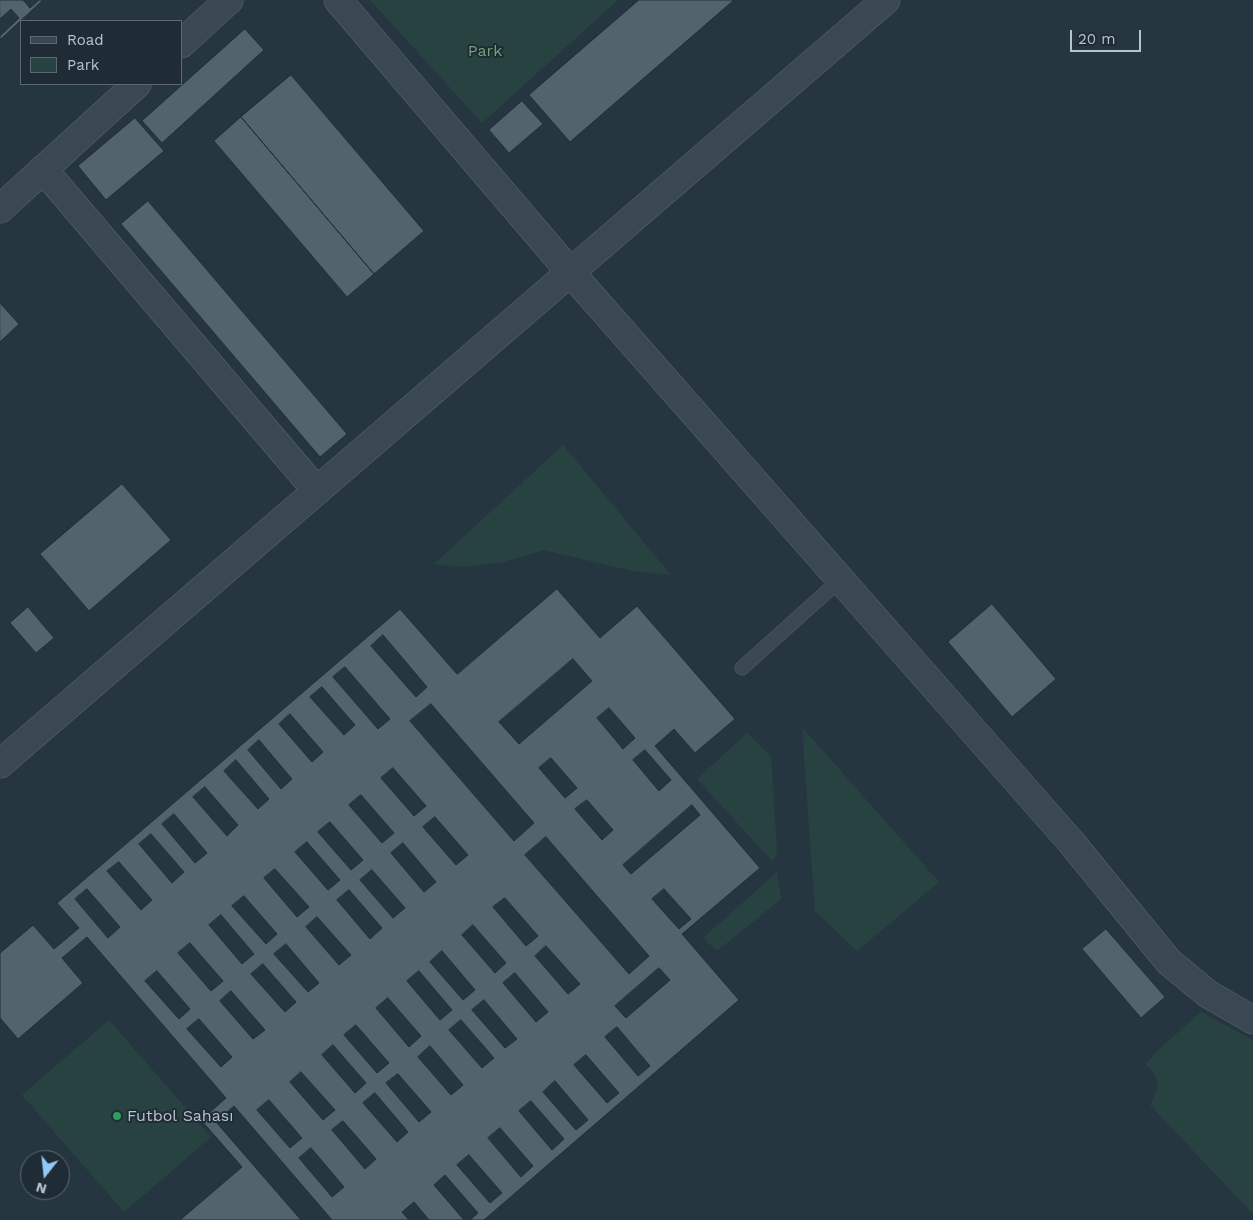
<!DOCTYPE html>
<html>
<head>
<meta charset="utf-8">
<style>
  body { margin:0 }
  #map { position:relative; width:1253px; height:1220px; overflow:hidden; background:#263641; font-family:"Work Sans",sans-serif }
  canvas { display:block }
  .legend { position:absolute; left:20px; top:20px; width:162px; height:65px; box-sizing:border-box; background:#1f2c36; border:1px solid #5c6872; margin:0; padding:6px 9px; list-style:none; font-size:15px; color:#b7c2cb }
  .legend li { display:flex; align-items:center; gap:10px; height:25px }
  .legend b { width:25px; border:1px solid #5c6872 }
  .north { position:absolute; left:20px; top:1150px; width:50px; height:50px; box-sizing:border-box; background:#1f2c36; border:1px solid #5c6872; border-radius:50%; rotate:196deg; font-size:14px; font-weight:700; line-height:20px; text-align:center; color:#b7c2cb }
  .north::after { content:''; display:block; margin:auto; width:18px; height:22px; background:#91c8f6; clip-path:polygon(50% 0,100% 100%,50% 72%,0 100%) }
  .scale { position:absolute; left:1070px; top:30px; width:71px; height:22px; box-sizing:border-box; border:2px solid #b7c2cb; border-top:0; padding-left:6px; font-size:15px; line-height:18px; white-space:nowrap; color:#b7c2cb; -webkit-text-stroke:4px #1f2c36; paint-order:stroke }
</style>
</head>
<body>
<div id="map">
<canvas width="1253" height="1220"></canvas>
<ul class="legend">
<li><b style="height:6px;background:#3b4751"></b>Road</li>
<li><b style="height:14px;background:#284241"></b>Park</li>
</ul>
<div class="north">N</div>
<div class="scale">20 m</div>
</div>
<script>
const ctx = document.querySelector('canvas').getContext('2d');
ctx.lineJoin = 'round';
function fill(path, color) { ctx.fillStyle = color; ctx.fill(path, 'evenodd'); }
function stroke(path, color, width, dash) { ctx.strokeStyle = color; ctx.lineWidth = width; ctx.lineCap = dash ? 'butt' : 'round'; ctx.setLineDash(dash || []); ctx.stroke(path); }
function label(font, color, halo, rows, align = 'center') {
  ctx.font = font + ' "Work Sans",sans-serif'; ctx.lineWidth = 4; ctx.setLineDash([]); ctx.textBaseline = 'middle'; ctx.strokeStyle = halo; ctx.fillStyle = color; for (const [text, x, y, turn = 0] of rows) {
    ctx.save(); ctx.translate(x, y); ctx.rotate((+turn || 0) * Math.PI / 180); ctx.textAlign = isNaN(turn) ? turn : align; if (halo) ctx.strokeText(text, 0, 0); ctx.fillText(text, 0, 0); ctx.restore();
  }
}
fill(new Path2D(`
  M370,0H618L482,123Z
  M563,445L671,575L632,571L544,550L503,562L464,567L434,564Z
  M802,727L939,882L857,951L815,911Z
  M747,733L771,757L777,853L772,861L697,779Z
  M777,872L781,899L717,951L703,938Z
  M1201,1012L1253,1040V1214L1150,1105C1161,1086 1160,1080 1146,1064L1156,1052Z
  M109,1020L211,1137L124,1212L22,1095Z`), '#284241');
const building = new Path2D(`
  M0,0H23L30,8L39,0H43L0,40V36L19,18L11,9L0,19Z
  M639,0H734L570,142L529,95Z
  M245,29L264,50L162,143L142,121Z
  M291,75L424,231L374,274L241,117Z
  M522,101L543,124L509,153L489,130Z
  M241,117L374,274L347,297L214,141Z
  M135,118L164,151L106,200L78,166Z
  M148,201L347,434L320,457L121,224Z
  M0,303L19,324L0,342Z
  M122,484L171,540L89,611L40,554Z
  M557,589L600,638L637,606L735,719L695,753L674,729L655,746L760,868L682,934L739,1000L484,1220H470L478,1213L445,1175L434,1185L464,1220H429L414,1202L402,1212L409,1220H332L234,1106L216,1122L301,1220H180L242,1167L201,1120L226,1098L87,937L62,958L83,983L18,1039L0,1018V953L33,925L54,949L79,928L57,903L400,609L457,674ZM383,635L427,687L416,697L371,646ZM573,659L592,681L519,744L499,722ZM345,667L390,719L378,729L333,677ZM322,687L355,725L344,735L310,697ZM431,704L534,823L514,841L410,721ZM609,708L635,738L623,749L597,718ZM290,714L323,752L312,762L279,724ZM259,740L292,779L281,789L248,750ZM645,750L671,780L659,791L633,760ZM551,758L577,788L565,798L539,768ZM236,760L269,799L258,809L224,771ZM393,768L426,806L414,816L381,778ZM205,787L238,825L227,836L193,797ZM361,795L394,833L382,843L349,805ZM587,800L613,830L602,840L575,809ZM692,805L700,815L631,874L623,865ZM174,814L207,853L195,863L162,824ZM435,817L468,855L456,865L423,827ZM330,822L363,860L351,870L318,832ZM151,834L184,872L172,883L139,844ZM546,837L649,956L629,974L525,855ZM307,842L340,880L328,890L295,852ZM403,843L436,882L424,892L391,853ZM119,862L152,900L141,910L107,871ZM275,869L309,907L297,917L264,878ZM372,870L405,908L393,918L360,880ZM87,889L120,927L108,938L75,899ZM664,889L691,919L679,929L652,899ZM349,890L382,928L370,939L337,900ZM244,896L277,934L266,944L232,906ZM505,898L538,936L526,946L493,907ZM221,915L254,954L242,964L209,925ZM317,917L351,955L339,965L306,927ZM473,925L506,963L495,973L462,935ZM190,943L223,981L211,991L178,953ZM286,944L319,983L308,992L274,954ZM546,946L580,984L568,994L535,956ZM442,951L475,990L463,1000L430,962ZM263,964L296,1002L285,1012L251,974ZM659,968L670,980L626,1018L615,1006ZM157,971L190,1009L179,1019L145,981ZM419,971L452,1010L440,1020L407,981ZM515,973L548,1012L536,1022L503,983ZM231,991L265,1030L253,1039L220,1001ZM388,998L421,1036L409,1047L376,1008ZM484,1000L517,1039L505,1048L472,1010ZM199,1019L232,1057L221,1067L187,1029ZM461,1020L494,1058L482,1068L449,1030ZM356,1025L389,1063L377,1073L344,1035ZM617,1027L650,1066L638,1076L605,1037ZM333,1045L366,1083L355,1093L322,1055ZM430,1046L463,1085L451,1095L418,1057ZM586,1055L619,1093L607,1103L574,1065ZM301,1072L335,1110L323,1120L290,1082ZM398,1074L431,1112L419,1122L386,1083ZM555,1081L588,1120L576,1130L543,1092ZM375,1093L408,1132L397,1142L363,1103ZM269,1100L302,1138L290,1148L257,1110ZM531,1101L564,1139L552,1150L519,1111ZM343,1121L376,1159L365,1169L332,1130ZM500,1128L533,1166L521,1177L488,1138ZM311,1148L344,1187L332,1197L299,1158ZM469,1155L502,1193L490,1203L457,1165Z
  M992,604L1056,679L1012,717L948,642Z
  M28,607L54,638L36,653L10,623Z
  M1106,929L1165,997L1141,1018L1082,949Z`);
fill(building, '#52636e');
stroke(building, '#212e38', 1);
const lane = new Path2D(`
  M742,668L841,579`);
const street = new Path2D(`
  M338,0L571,273L1071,842L1169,962L1208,994L1253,1020
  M181,44L229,0
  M43,169L317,491
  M0,209L137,84
  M0,764L886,0`);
stroke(lane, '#58656e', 15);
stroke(street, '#58656e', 29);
stroke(lane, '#3b4751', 14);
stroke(street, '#3b4751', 28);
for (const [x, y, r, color] of [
  [117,1116,5,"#2e9e5b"]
]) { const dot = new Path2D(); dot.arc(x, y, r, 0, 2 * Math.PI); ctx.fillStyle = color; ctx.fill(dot); stroke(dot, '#1f2c36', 2); }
label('16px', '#76a079', '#1f2c36', [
  ["Park",485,51]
]);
label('16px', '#b7c2cb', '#1f2c36', [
  ["Futbol Sahası",127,1116]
], 'left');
</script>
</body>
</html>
